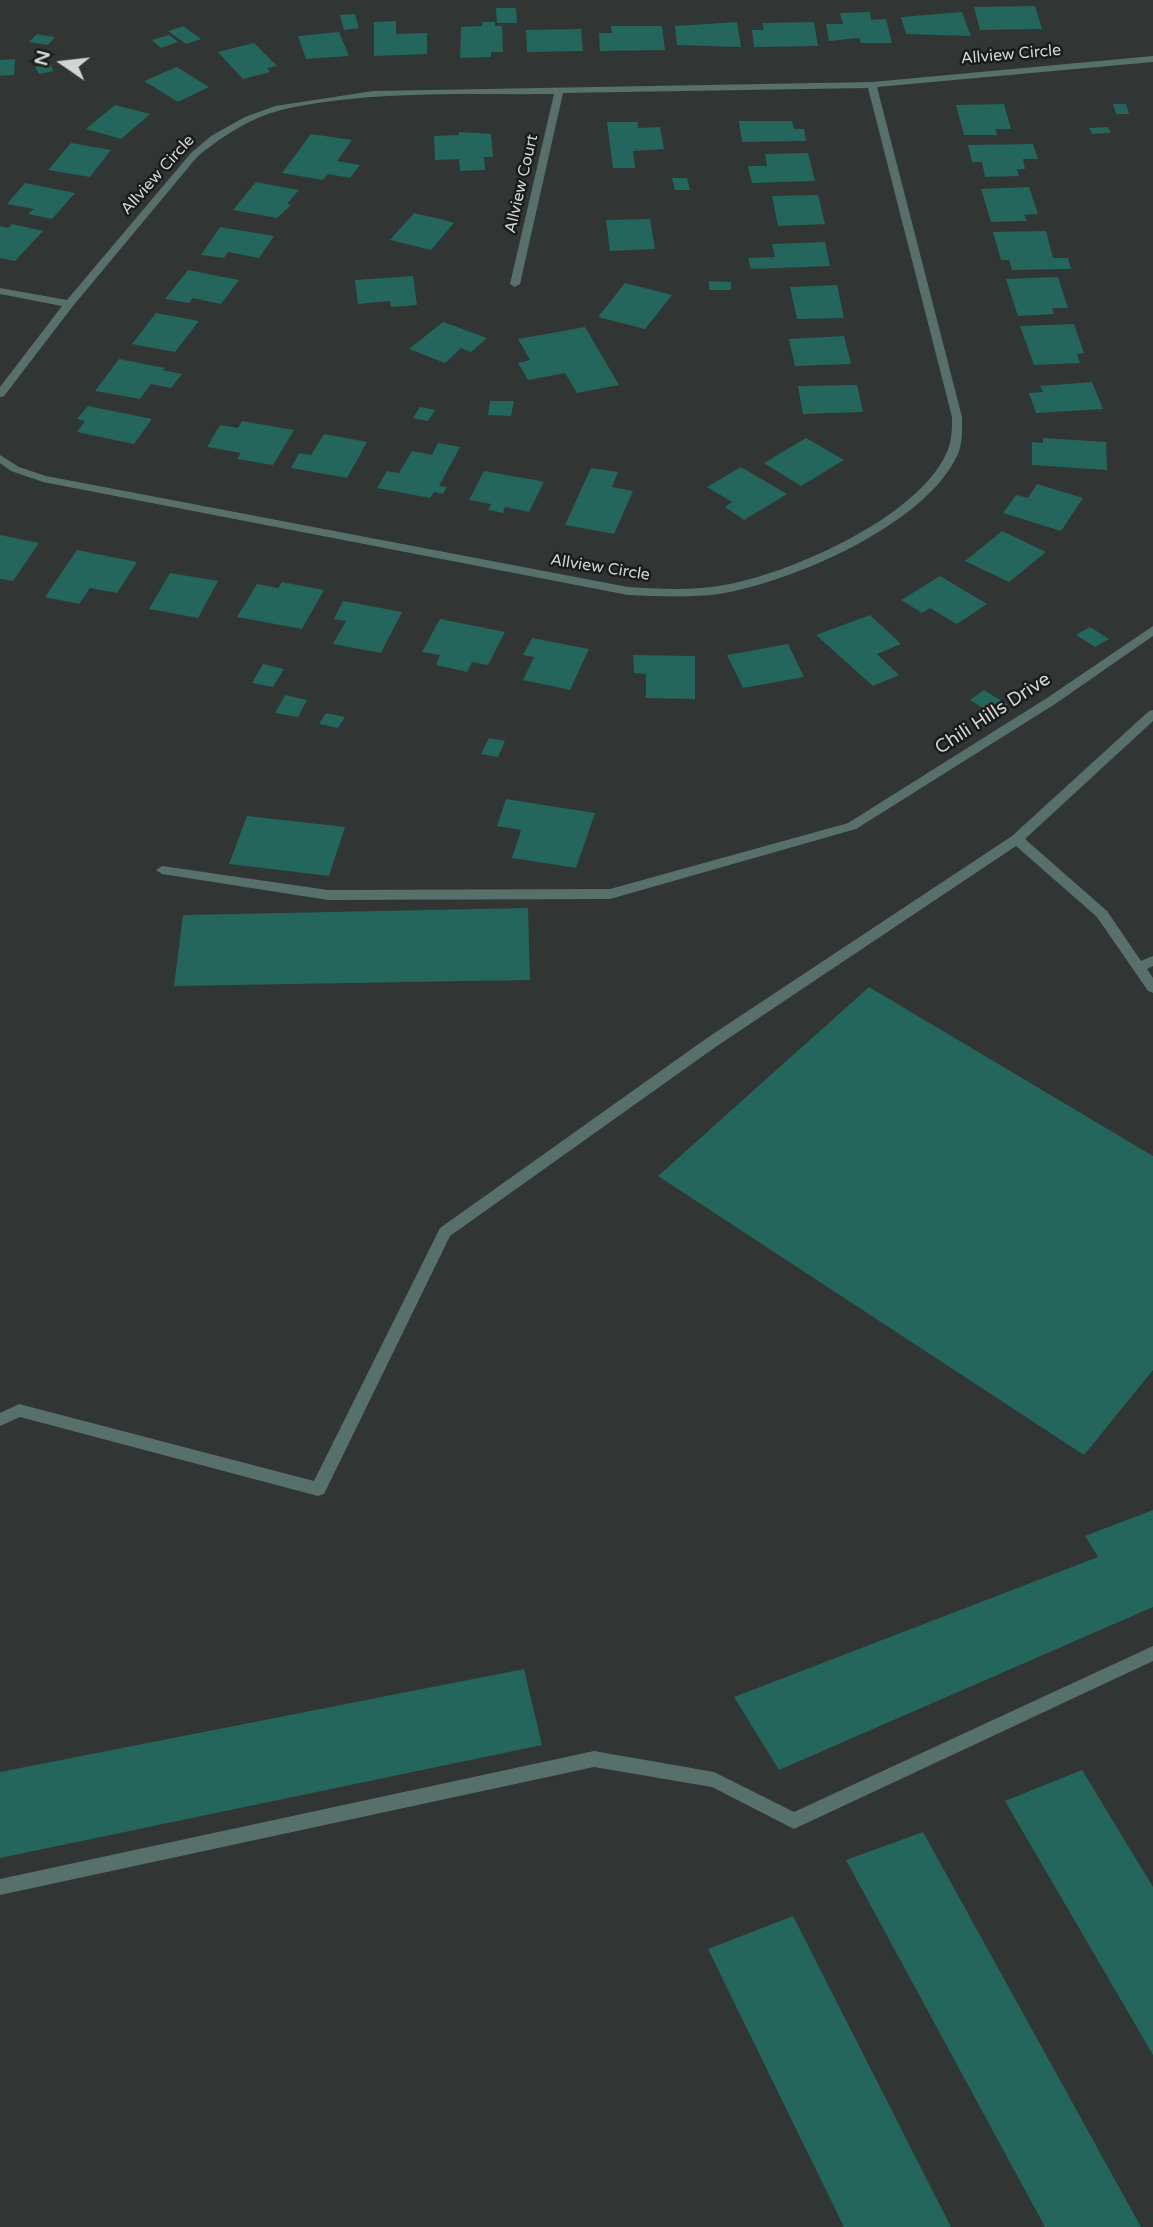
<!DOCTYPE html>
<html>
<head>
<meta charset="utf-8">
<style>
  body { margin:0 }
  #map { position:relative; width:1153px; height:2227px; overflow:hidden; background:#313534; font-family:"Varela Round",sans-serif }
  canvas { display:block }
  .north { position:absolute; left:28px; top:28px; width:70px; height:70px; -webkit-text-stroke:5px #1a1c1c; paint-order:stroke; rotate:284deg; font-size:19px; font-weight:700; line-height:28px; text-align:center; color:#d3d5d5 }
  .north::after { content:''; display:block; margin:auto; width:24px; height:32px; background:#d3d5d5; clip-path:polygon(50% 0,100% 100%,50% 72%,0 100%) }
</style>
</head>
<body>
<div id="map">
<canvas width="1153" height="2227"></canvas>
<div class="north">N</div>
</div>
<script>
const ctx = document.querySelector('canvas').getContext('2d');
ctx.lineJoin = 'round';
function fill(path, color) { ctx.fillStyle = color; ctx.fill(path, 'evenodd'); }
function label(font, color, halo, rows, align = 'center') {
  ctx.font = font + ' "Varela Round",sans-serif'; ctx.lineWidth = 5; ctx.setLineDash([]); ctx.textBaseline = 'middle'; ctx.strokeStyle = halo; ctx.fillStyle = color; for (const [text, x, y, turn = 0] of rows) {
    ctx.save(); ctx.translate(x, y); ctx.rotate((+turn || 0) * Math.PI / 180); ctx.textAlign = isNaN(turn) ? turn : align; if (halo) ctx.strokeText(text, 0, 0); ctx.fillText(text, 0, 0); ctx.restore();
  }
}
fill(new Path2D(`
  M1035,6L1042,29L980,30L974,7Z
  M496,8H516L517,23H497Z
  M870,12L871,20L886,19L892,43H861L859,38L829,41L826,24H843L840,13Z
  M962,12L971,36L906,34L901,17Z
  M355,14L359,28L344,30L340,15Z
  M396,21V34L427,33V54L374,56V22Z
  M482,22H495V26H502L503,52H491V57L460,58L461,27L482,26Z
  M737,22L741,47L677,45L675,26Z
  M814,22L818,46L754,47L752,30H764L762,23Z
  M183,26L201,39L186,44L168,31Z
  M611,26H662L665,50L600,51L599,33H612Z
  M581,29L583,51L527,52L526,30Z
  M339,32L349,56L306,59L298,36Z
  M37,34L55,37L48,45L29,42Z
  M169,35L178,42L161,48L152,40Z
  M254,43L277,66L267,68L270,72L243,79L218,52Z
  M15,59L14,75L0,76V60Z
  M50,64L54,71L39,74L35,67Z
  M177,67L209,87L178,102L144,81Z
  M1004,104L1011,129H996L997,135H964L956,105Z
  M1113,104H1126L1129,114H1116Z
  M115,105L150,114L121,139L86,129Z
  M739,121H792L794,129H804L806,141L742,142Z
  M607,122H638V128L660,127L664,149L633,151L635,168H613Z
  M1108,127L1111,133L1092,134L1089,128Z
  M459,132L491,134L493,157H484L485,170L460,171L459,159L435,160L434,136L459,135Z
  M311,134L352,140L337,161L360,165L350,178L328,174L323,180L282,173Z
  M71,143L111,150L90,177L48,170Z
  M1033,144L1038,159H1023L1025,169H1017L1019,176L985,177L982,162H972L968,145Z
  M808,153L815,181L752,183L748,166H767L765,154Z
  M672,178H687L690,190H675Z
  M256,182L299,190L287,204L291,205L277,218L233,210Z
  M25,183L75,193L52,219L28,214L34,209L7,204Z
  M1029,187L1038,214L1024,215L1027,221L991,222L981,189Z
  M818,195L825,224L778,226L772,196Z
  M414,213L445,220L454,223L431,250L390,240Z
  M650,219L655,249L610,251L606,220Z
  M12,224L43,231L15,261L0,258V226L8,228Z
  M220,227L274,236L259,258L228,252L224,258L201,255Z
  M1046,231L1053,258H1068L1071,269L1012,270L1009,260H1001L993,232Z
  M825,242L830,266L751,269L748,258L775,257L772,244Z
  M188,270L239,280L221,304L193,298L189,303L165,299Z
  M413,276L417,305L391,307L390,301L358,304L355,280Z
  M1058,277L1068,308H1052L1054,314L1018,316L1006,279Z
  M709,281L731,282V290H709Z
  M625,283L672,295L645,329L598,317Z
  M837,285L844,318L797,319L790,287Z
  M156,313L199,321L175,352L132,344Z
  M443,322L460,328L487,338L471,352L461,348L445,363L409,349Z
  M1074,324L1084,353L1077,354L1080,363L1034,365L1020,326Z
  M585,327L619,385L577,393L565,373L528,380L518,363L530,360L518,339Z
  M844,336L851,364L795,366L789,339Z
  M119,359L165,368L162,370L182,374L171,388L151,384L140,399L95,391Z
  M1092,382L1103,409L1036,413L1029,393L1043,392L1040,386Z
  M857,385L863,412L803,414L798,386Z
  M490,401H514L511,416L488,415Z
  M88,406L152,419L134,444L77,432L85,421L77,419Z
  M420,407L435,410L428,421L413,418Z
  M242,421L294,430L273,465L237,459L241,453L207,447L220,425L238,428Z
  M324,434L367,442L347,478L291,468L299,453L311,455Z
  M806,438L844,460L801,486L764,463Z
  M1043,438L1106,442L1107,470L1032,465V442L1043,443Z
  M438,443L460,447L439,486L447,487L443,494L434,492L430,498L377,488L387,471L399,473L412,451L432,455Z
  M741,467L787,494L744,520L725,507L732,502L707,487Z
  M591,468L618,472L612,487L633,491L614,534L565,525Z
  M484,471L535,480L544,482L529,512L505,507L503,513L488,510L491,504L469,500Z
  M1037,484L1083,498L1061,531L1003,513L1016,495L1028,498Z
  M1002,531L1046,552L1009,582L965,561Z
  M0,535L39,543L13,581L0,579Z
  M77,550L137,562L117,593L90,588L79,604L45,597Z
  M170,573L218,581L198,618L149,609Z
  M940,576L987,604L957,624L930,608L922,613L901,600Z
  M282,582L324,590L302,629L237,617L257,584L278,588Z
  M343,601L402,612L381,653L333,644L346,621L334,619Z
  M870,615L901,644L877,654L899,675L873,686L816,635Z
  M440,619L505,632L488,665L472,662L467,672L436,665L440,655L422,652Z
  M1090,627L1109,639L1095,647L1076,635Z
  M532,638L589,649L570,690L523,680L534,657L523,655Z
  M788,644L804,677L743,688L727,655Z
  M633,655L695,656V699L646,698V674L634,673Z
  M263,664L284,669L273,687L252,683Z
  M984,690L1008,705L994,715L970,700Z
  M285,695L307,700L298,717L275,713Z
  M326,713L345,717L338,728L319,724Z
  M489,738L505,741L498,757L481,754Z
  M506,799L595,813L576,868L512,858L521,830L497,826Z
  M247,816L345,827L329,876L229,864Z
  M528,908L530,980L174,986L183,915Z
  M869,987L1153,1156V1370L1084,1455L658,1176Z
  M1153,1510V1607L779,1770L734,1697L1098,1557L1085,1536Z
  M524,1669L542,1745L0,1858V1772Z
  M1082,1770L1153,1887V2055L1005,1801Z
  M923,1832L1141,2227H1045L846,1860Z
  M793,1916L951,2227H844L708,1949Z`), '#24665b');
fill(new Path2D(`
  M1153,710V721L1025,839L1107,911L1141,961L1153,956V966L1147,969L1153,978V993L1148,991L1097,917L1016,846L717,1046L450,1236L324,1494L318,1496L20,1417L0,1426V1413L19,1404L314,1481L440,1228L707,1038L1012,836L1149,711Z
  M852,822L858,826L856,829L610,899L328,900L162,874L156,870L162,866L328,890L610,889Z
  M1153,1646V1661L794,1829L712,1787L594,1767L0,1895V1879L594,1751L714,1772L794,1812Z`), '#57706b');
fill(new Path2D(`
  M1153,56V62L877,87L962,417C962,429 963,442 958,454C926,525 792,582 719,594C689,598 658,596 628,595L43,482L11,471L0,463V455L19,467L46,476L628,587C662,589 696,591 730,584C795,571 917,517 946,454C952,443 952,429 952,417L868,88L563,93L520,284L515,287L510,284L554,94C463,95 370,90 281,110C250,118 221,137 197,157L73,306L4,396L0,397V387L62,306L0,294V288L67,300L191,153L211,136L245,117L275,106L373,91L872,82Z
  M1153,626V636L1055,704L856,829H848L846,826L848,823L1047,698Z`), '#57706b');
label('16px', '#d3d5d5', '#1a1c1c', [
  ["Allview Circle",1011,55,-5],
  ["Allview Circle",158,175,-48],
  ["Allview Court",522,184,-77],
  ["Allview Circle",600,568,9]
]);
label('19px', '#d3d5d5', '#1a1c1c', [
  ["Chili Hills Drive",993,714,-33]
]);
</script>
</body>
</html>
